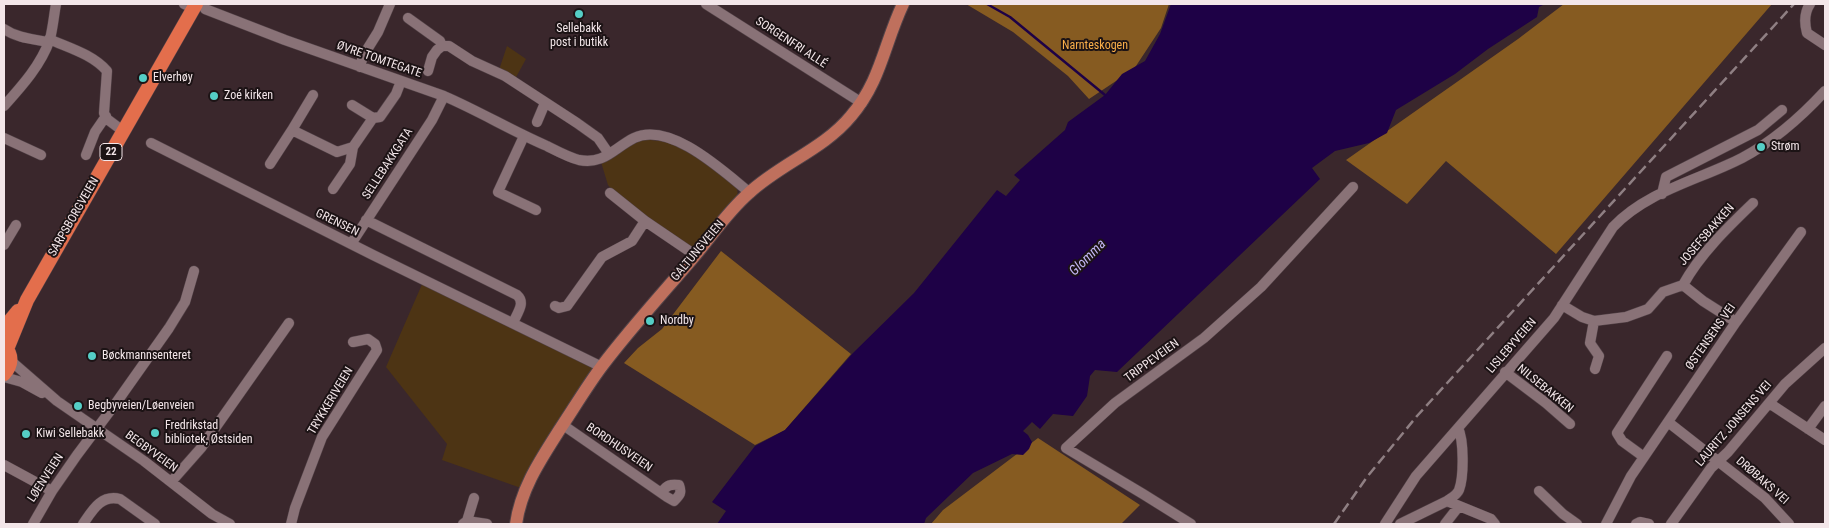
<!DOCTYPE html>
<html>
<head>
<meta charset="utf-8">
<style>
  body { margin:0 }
  #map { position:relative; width:1829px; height:528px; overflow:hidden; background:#3a272c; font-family:"Roboto Condensed",sans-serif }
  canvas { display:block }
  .frame { position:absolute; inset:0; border:5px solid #f3e6e9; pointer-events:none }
</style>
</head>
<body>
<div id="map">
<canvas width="1829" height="528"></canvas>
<div class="frame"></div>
</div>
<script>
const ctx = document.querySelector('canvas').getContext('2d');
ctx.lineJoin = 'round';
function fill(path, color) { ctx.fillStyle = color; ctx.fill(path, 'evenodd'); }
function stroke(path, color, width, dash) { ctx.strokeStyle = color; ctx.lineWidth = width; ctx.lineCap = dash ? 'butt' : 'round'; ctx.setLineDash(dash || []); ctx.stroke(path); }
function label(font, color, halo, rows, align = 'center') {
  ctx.font = font + ' "Roboto Condensed",sans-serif'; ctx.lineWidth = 4; ctx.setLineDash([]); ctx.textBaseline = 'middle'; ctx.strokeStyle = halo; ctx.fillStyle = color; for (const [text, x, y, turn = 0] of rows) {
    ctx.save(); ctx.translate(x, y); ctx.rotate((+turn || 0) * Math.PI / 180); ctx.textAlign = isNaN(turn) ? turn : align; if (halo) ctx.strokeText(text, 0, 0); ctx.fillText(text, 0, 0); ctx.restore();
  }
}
fill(new Path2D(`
  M507,46L526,59L515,79L499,70Z
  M639,139L673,142L717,171L737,188L738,198L696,248H690L617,195L608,185L601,162Z
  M423,282L597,367L521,488L442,460L447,444L386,367Z`), '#4d3414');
fill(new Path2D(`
  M966,4H1169L1161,28L1134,69L1089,99L1068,76L1013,32Z
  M1564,4H1772L1556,254L1446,161L1407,204L1346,160L1518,39Z
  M721,251L851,354L785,430L755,445L624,363L638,348L662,329Z
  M1038,438L1140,505L1121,524H931L943,510Z`), '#865b21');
fill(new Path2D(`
  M1171,4H1545L1539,7L1537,17L1488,49L1455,74L1396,110L1387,133L1369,143L1335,151L1312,168L1320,179L1117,372L1095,370L1090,376L1087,396L1073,416L1053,414L1040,429L1032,422L1023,431L1028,435L1032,442L1029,449L1023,455L1012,454L973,473L926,518L924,524H717L726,511L712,502L755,446L785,430L853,353L914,293L997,190L1006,196L1020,180L1014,175L1065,130L1068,122L1105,95L1122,74L1145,61L1160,34Z`), '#1e0146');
stroke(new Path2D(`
  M987,4L1010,17L1105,95`), '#1e0146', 2.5);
const minor = new Path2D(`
  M184,4L193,8
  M706,4L862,103
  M1810,4C1804,13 1804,22 1807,33L1825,45
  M205,9L285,40L444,96C479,111 512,131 547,146C557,151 568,157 579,160C604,165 614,148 634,138C670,121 723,171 749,192
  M408,18L440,41L442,46
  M4,29C17,38 33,39 48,42
  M49,39C69,48 92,54 107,71L104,113L107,119L123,131
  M360,67L363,56L378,32L390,4
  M428,71L432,57L437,50L442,46H449L472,61L505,76L577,123L598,138L609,154
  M313,95L292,130L337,152L353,147L373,118L380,117L396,94L401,81
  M352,105L373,118
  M4,106C22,86 41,65 50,39C53,27 54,15 56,4
  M537,122L545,103
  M524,136L498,192L536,210
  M4,138L41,155
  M151,143L373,255L602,367
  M86,155L95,132L106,116
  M270,164L292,130
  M333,189L350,164L353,147
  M610,193L645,221L695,255
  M1662,194L1666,177L1758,130L1782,110
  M366,220L517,295C526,303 517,313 513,323
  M351,244L432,120L444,96
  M4,245L16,225
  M1683,285L1703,301L1736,322
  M1562,305L1582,317L1594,321L1626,317L1648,309L1663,292L1683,285C1700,254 1728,227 1753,203
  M555,306L559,308L567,306L602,257L632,241L645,221
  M1594,321L1590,343L1599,356L1595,369
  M11,361L57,401L144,461L212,514L230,524
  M1505,372L1546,403L1570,424
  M4,377L22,382L42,393
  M1769,403L1825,440
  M1668,422L1765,498L1789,524
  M563,425L667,497L674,501C680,495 682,493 679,485C670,484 667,485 662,492
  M1808,429L1825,406
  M1644,457L1622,441L1617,433L1667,356
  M4,465L52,491
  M171,482L201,448L289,323
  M1539,491L1563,514L1577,524
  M1447,501C1451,498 1457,495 1459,490C1464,477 1464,440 1458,428
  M467,521L487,524
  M33,524L52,491L77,455L116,403L169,328L185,302L194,271
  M83,524C92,511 101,494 120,499L155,524
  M291,524L295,508L322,437L377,350L375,344L368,339L353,342
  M463,524L467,521L474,498
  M1191,524L1143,494L1066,448L1115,403L1204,338L1261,287L1353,187
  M1385,524L1416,476L1554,318L1613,227C1647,191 1699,180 1742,158C1774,141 1801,117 1825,91
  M1400,524L1447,501L1491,519L1495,524
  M1445,524L1459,506
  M1606,524L1631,476L1644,457L1736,322L1801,232
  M1636,524L1640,522L1649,524
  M1671,524L1711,468L1728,452L1785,384L1825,348`);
const major = new Path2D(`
  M516,524C521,488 541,459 560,429C574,408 587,386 602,366C630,329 662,294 692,259C711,237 727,212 749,193C780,164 824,149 851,116C881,81 884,44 903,4`);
const highway = new Path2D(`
  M4,328L18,311
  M4,346C13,355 12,365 4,374
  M7,349L27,300L196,4`);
stroke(minor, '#534348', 11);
stroke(major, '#534348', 14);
stroke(highway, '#534348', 15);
stroke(minor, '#897277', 10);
stroke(major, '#bf705d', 12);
stroke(highway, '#e36e4c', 14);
stroke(new Path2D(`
  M1334,524L1367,477L1417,416L1794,4`), '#8f7f83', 2.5, [10, 5]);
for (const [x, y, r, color] of [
  [579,14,5,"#55cec6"],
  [143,78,5,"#55cec6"],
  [214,96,5,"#55cec6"],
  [1761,147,5,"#55cec6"],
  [650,321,5,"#55cec6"],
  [92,356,5,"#55cec6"],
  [78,406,5,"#55cec6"],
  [155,433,5,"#55cec6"],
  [26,434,5,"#55cec6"]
]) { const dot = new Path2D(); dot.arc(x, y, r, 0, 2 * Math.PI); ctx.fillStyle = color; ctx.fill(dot); stroke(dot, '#1c1315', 2); }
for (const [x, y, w] of [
  [111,152,22]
]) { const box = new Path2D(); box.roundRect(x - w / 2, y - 8.5, w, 17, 4); ctx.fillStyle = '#1c1315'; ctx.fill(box); stroke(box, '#f3e6e9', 1); }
label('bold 11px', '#f3e6e9', null, [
  ["22",111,152]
]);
label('12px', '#f3e6e9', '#1c1315', [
  ["Sellebakk",579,29,"center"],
  ["post i butikk",579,43,"center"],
  ["Elverhøy",153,78],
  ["Zoé kirken",224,96],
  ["Strøm",1771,147],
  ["Nordby",660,321],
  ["Bøckmannsenteret",102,356],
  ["Begbyveien/Løenveien",88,406],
  ["Fredrikstad",165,426],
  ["bibliotek, Østsiden",165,440],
  ["Kiwi Sellebakk",36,434]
], 'left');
label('12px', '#f3e6e9', '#1c1315', [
  ["SORGENFRI ALLÉ",791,43,33],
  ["ØVRE TOMTEGATE",379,60,19],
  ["SELLEBAKKGATA",388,164,-57],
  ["SARPSBORGVEIEN",74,217,-60],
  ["GRENSEN",337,223,26],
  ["JOSEFSBAKKEN",1707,235,-49],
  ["GALTUNGVEIEN",698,251,-50],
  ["ØSTENSENS VEI",1711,337,-55],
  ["LISLEBYVEIEN",1512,346,-49],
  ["TRIPPEVEIEN",1152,361,-36],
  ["NILSEBAKKEN",1545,389,39],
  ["TRYKKERIVEIEN",331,401,-59],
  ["LAURITZ JONSENS VEI",1734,424,-49],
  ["BORDHUSVEIEN",619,448,34],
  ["BEGBYVEIEN",151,452,36],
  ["LØENVEIEN",46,478,-57],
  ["DRØBAKS VEI",1762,481,41]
]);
label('12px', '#faaf49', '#1c1315', [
  ["Narnteskogen",1095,46]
]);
label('italic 14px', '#c4b8f6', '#1c1315', [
  ["Glomma",1088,258,-45]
]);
</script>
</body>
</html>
